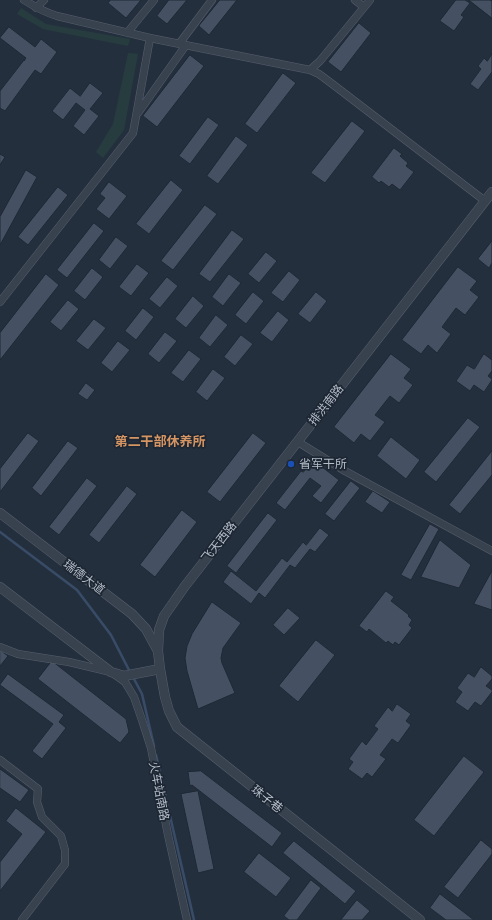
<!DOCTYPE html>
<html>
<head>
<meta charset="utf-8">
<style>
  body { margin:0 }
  canvas { display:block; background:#242f3e }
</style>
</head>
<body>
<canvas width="492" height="920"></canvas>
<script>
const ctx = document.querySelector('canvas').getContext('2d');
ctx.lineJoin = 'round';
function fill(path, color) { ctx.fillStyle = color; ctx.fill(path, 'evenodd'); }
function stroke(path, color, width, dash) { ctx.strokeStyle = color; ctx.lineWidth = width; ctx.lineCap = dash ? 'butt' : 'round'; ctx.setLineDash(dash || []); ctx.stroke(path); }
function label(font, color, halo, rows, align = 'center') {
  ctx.font = font + ' Commissioner,"Noto Sans SC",sans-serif'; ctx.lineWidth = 3.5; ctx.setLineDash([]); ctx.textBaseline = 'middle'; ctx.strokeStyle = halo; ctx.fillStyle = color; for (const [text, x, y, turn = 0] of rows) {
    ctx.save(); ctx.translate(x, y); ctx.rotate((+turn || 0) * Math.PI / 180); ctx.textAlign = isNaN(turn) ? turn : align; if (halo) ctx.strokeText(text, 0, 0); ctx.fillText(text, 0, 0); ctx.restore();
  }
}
fill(new Path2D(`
  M21,8L46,24L130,39L128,46L43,29L17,14Z
  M128,53L138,54L124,130L103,158L96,152L113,124Z`), '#263c3f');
stroke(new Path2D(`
  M0,532L77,590L111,635L130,672
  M133,677L142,694L154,746
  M156,755L194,920`), '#394c67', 2.5);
const building = new Path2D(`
  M111,0H141L126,18L108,3Z
  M169,0H187L167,24L157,16Z
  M220,0H237L209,35L199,26Z
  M456,0H465L470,3L461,15L464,17L454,31L440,21Z
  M469,0H490L492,1V18Z
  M359,23L371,33L341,72L328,62Z
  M9,27L35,47L41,39L57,52L41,74L35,70L5,111L0,108V91L24,60V61L26,58L0,38Z
  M492,54V72L478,90L470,84L481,69L478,66L484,58L487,61Z
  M190,55L204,66L157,127L143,116Z
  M283,73L296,83L257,133L245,124Z
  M90,83L103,93L90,109L99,116L84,135L73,126L85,110L76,103L63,120L52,111L70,88L80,96Z
  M208,117L219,125L190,164L179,156Z
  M352,121L365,131L325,183L311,173Z
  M236,136L248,145L218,184L207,176Z
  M394,148L402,154L400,156L408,163L406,166L414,172L400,190L392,184L389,187L381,181L379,183L372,177Z
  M0,154L5,157L0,165Z
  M26,170L37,177L0,245V217Z
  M171,180L183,190L149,234L136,224Z
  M109,182L127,196L109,219L96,209L105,198L100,194Z
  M58,187L68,195L28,245L18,237Z
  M205,205L217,214L173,270L161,261Z
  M94,223L104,231L67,278L57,270Z
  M232,230L244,239L210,282L199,274Z
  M116,237L128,246L110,269L99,260Z
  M492,241V263L489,268L478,259Z
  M266,252L277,261L259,283L248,274Z
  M137,264L149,273L131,296L119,287Z
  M458,267L477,281L470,290L479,297L465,315L456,308L442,327L451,334L437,353L428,345L421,354L402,340Z
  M92,268L103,277L85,300L74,291Z
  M289,271L300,280L283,302L271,293Z
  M46,274L59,285L0,360V333Z
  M229,274L241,283L223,306L212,297Z
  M167,277L178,286L160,308L149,299Z
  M253,292L264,301L246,324L235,315Z
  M316,292L327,301L310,323L298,314Z
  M193,296L204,306L186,328L175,319Z
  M68,300L79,309L61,331L50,322Z
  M143,308L154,317L136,340L125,331Z
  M278,311L289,320L272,342L260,333Z
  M216,315L228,325L210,347L199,338Z
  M94,319L106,328L88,350L76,341Z
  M165,332L177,341L159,363L148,354Z
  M241,335L253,344L235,366L224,357Z
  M118,341L130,350L112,372L101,363Z
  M189,350L201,359L183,382L171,373Z
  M391,354L411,369L404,378L413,385L399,403L390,396L375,415L385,422L370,441L361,434L354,443L334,427Z
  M484,354L492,360V371L488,376L492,379V380L484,392L474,385L470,391L456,381L467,365L474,369Z
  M213,369L225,378L207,401L196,392Z
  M86,383L95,390L87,400L78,394Z
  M468,418L480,427L436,482L424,472Z
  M28,433L39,441L0,492V469Z
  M253,433L266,443L220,502L207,492Z
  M391,437L420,460L406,479L377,456Z
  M68,441L78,448L41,496L32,488Z
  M492,451V475L460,514L449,505Z
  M313,460L339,480L321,503L312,496L321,486L310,478L285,510L276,503L301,471L303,472Z
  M87,478L97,486L59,535L49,527Z
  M351,481L360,488L334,521L325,514Z
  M127,486L137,494L99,543L89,535Z
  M373,491L390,502L382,513L365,502Z
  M182,510L197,522L155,577L140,565Z
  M268,513L277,520L236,573L227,566Z
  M430,524L439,529L411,580L401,575Z
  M320,528L329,535L315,552L310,549L295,568L290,565L265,598L259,593L251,604L223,582L231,571L256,591L282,558L287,562L303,542L306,545Z
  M440,540L471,565L459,588L421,577Z
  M492,571V610L474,604Z
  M386,591L394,597L391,601L409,615L408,616L412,620L409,625L412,628L399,645L395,642L393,645L388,641L386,643L369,629L367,632L359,626Z
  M212,602L241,623L223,648L221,658L222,663L235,693L198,709L187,671L185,658L187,646L192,634Z
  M288,608L300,618L284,635L273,625Z
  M316,640L335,655L298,702L279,686Z
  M0,650L8,656L0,666Z
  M52,661L126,719L129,732L120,743L38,679Z
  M481,667L492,676V679L486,686L492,690V692L481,706L475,702L468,711L455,702L462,692L457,688L468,673L474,677Z
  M8,674L64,715L59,722L66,728L42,759L32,751L53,724L0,685Z
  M397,704L411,714L406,721L411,725L398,743L392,739L380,755L386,759L372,777L367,773L362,779L348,769L353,762L349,759L362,741L366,745L378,729L374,726L388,707L392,711Z
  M464,756L484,772L434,836L414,820Z
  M0,769L29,790L20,802L0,788Z
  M201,771L282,833L272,847L192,785L190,786L188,772Z
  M198,791L214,869L198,873L181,794Z
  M16,808L46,832L0,891V862L22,834L6,821Z
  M481,840L492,849V854L458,898L444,887Z
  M294,841L356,891L345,904L283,853Z
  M259,853L291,878L276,897L244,872Z
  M311,880L321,888L297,920H289L284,916Z
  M440,894L474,920H446L430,908Z
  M357,900L370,911L362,920H341Z`);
fill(building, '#455162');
stroke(building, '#1f2835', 1);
const minor = new Path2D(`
  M24,0C35,7 44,12 57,16L150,38L310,70L319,74L335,86L485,201
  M355,0L364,7
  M36,8L44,0
  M127,33L154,0
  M179,44L212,0
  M310,70L320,61L370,0
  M138,113L186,45
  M0,302L133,133L150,38
  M298,442L345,471L492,551
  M0,647L18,654L69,662L111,672L125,682L134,697L142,720L151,748L168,835L187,920
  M0,760L38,789L37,802L42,817L61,836L65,850V864L22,920`);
const tertiary = new Path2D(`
  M0,513L132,614L146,629L158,651
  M0,587L111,672L124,676L160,669
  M420,920L177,727L169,711L165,697L160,669L158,651L159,630L164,616L185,586L492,192`);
stroke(minor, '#565f6c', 8);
stroke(tertiary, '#565f6c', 10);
stroke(minor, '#38414e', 7);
stroke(tertiary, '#38414e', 9);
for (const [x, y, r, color] of [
  [291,464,4,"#1a4fb4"]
]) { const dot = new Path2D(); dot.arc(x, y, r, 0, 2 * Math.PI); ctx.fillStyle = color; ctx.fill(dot); stroke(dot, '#1d2633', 1.5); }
label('12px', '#b4bcc9', '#1d2633', [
  ["排洪南路",326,405,-52],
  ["飞天西路",219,542,-52],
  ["瑞德大道",84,577,37],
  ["火车站南路",159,791,79],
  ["珠子巷",267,799,39]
]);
label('12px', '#b4bcc9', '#1d2633', [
  ["省军干所",299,464]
], 'left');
label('bold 13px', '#d59563', '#1d2633', [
  ["第二干部休养所",160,442]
]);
</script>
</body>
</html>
